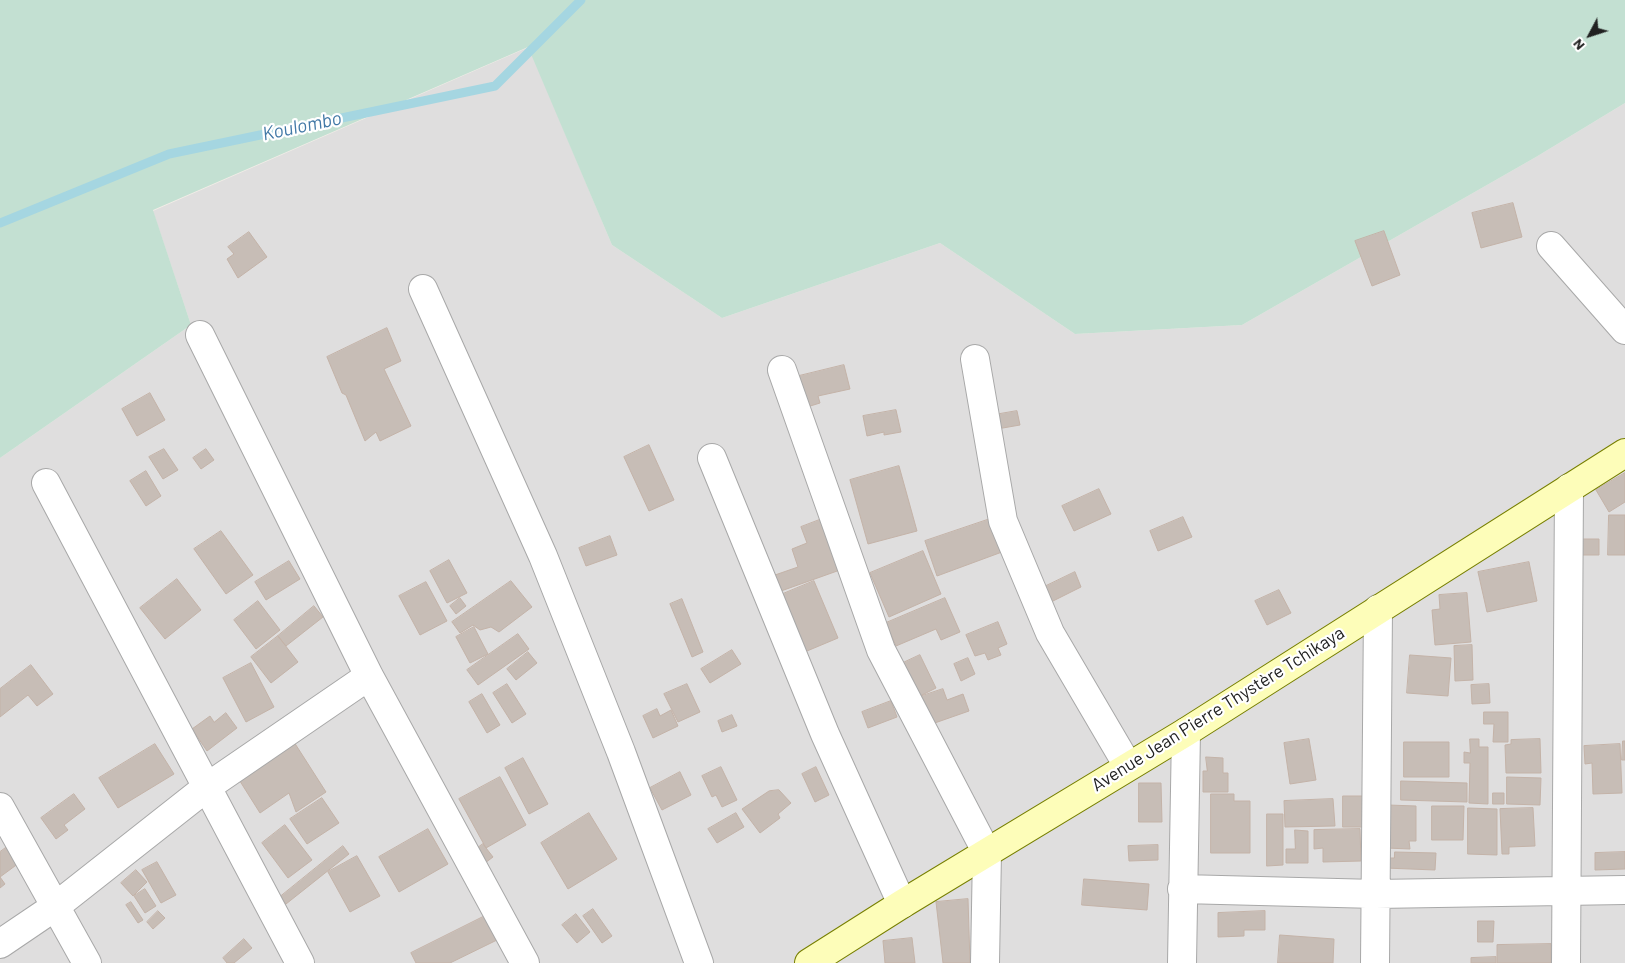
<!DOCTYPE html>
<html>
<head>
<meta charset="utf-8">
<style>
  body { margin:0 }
  #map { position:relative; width:1625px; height:963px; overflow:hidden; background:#f2ede7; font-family:Barlow,sans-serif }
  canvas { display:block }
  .north { position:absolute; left:1565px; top:10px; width:50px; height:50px; -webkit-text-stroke:4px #fff; paint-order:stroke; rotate:230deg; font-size:14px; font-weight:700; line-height:20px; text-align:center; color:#212121 }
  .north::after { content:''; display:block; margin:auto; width:18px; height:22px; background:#212121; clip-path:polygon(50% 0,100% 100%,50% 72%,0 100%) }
</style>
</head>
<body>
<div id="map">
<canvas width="1625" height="963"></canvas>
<div class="north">N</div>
</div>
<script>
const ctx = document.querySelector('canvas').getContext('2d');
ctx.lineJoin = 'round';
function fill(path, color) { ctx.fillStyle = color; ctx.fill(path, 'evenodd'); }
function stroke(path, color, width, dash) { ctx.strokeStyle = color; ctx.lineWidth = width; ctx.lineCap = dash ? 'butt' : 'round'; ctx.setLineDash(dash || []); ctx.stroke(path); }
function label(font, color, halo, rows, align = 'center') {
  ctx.font = font + ' Barlow,sans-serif'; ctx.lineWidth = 4.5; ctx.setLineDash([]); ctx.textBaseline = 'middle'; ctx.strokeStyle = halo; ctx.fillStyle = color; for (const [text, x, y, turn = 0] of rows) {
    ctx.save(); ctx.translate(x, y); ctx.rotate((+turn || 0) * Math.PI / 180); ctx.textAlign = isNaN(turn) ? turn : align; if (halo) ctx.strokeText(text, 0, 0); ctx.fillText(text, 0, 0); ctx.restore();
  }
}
fill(new Path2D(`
  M529,47L612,245L722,318L940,243L1075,334L1242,325L1536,157L1625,103V963H0V458L191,325L153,211Z`), '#dfdede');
fill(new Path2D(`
  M0,0H1625V103L1536,157L1242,325L1075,334L940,243L722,318L612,245L528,47L153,210L191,325L0,458Z`), '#c3e0d2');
stroke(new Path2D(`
  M0,223L169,154L495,86L581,0`), '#a5d6e1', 9);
const building = new Path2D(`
  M1513,203L1522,237L1481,248L1472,213Z
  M1384,231L1400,275L1372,286L1355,241Z
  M249,232L267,257L238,278L227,259L234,254L228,247Z
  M387,328L401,361L384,369L411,426L380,441L376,432L365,441L346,395L342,393L327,357Z
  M844,365L850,389L818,396L820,403L807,407L799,376Z
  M150,393L165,420L137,436L122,409Z
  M896,410L901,432L884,435V432L867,436L863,416Z
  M1017,411L1020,425L997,429L994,415Z
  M649,445L674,500L649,511L624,457Z
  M164,449L178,470L163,479L149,457Z
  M206,449L214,460L201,469L193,458Z
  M899,466L917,531L868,544L850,480Z
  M146,471L161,496L146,506L130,481Z
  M1625,473V502L1609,512L1596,490Z
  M1099,489L1111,514L1074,531L1062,506Z
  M1609,515H1625V555H1608Z
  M1183,517L1192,537L1158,551L1150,531Z
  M822,519L840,570L781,591L775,575L798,567L792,549L807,543L801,527Z
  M990,519L1002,552L937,576L925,541Z
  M221,531L253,575L226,594L194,549Z
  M610,536L617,555L586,566L579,548Z
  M1581,539H1599V555H1581Z
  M923,551L941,594L889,617L870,573Z
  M449,560L467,593L447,603L430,571Z
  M289,561L300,579L266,600L255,582Z
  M1529,562L1537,601L1487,612L1478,572Z
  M1075,572L1081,587L1049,603L1042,588Z
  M177,579L201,610L165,639L140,608Z
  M511,581L532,607L499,632L491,627L480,630L473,625L460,633L452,622Z
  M814,581L838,638L795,656L771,599Z
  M426,582L447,621L420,635L399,596Z
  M1279,590L1291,613L1267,625L1255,601Z
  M1467,593L1471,642L1435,645L1432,610L1440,609L1439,595Z
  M460,598L466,606L456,614L450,606Z
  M945,598L960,632L941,640L936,629L896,646L886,623Z
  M682,599L703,652L692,657L670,604Z
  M258,601L280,630L256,649L234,620Z
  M314,606L323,617L286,646L278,636Z
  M998,622L1007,644L998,648L1001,655L988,660L985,653L975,656L966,635Z
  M474,627L488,654L470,663L456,637Z
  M518,634L529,649L478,685L467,670Z
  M278,636L298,662L271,683L251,657Z
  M1472,645L1473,680L1455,681L1454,646Z
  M732,650L741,664L710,683L701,669Z
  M528,652L537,663L516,680L507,669Z
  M920,655L936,688L920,696L903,663Z
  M1410,655L1451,658L1448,696L1407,693Z
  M968,658L975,674L961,681L954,664Z
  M251,663L274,707L246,722L223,678Z
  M31,665L53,694L37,706L28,695L0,717V689Z
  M507,684L526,714L512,723L493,693Z
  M687,684L700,712L678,722L664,694Z
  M1489,684L1490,703L1472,704L1471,685Z
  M943,689L947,700L963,694L969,711L929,725L919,697Z
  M482,694L500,725L487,733L469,702Z
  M891,701L897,717L868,728L862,712Z
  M657,709L660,716L671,710L678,726L653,738L643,716Z
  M1484,712H1508V742H1493L1494,724H1484Z
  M226,713L237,728L207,751L192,729L210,716L214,722Z
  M732,715L737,726L722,732L718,721Z
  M1309,739L1316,780L1290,784L1284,743Z
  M1470,739H1479V747H1488V804L1469,803L1470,763H1464V752L1470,753Z
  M1540,739L1541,773H1506L1505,745L1511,744V740Z
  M1623,741H1625V760H1622Z
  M294,742L326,792L296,812L289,793L260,813L238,778Z
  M1404,742H1449V777H1404Z
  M155,744L174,774L118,808L99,778Z
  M1620,744L1622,793L1593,794L1592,763L1585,764L1584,746Z
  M1206,757L1223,758V773H1228V792H1203V771H1207Z
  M523,758L548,804L529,814L505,768Z
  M721,767L737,800L722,807L716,795L712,797L702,776Z
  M816,767L829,795L815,802L802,774Z
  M680,772L691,795L662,810L650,788Z
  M500,777L526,825L486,848L459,799Z
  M1507,777L1541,778L1540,805L1507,804Z
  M1401,781L1467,783V802L1401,800Z
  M1139,783H1161L1162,822H1139Z
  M779,790L791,803L778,814L780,818L760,833L742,809L769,791Z
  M1493,793H1504V804H1493Z
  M74,794L85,809L64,825L68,830L56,839L41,818Z
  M1211,794H1234V801H1250V853H1211Z
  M1343,796H1365V827H1343Z
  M322,798L339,823L307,844L290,819Z
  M1333,799L1335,826L1285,827L1284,801Z
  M1388,805L1416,806V841H1409L1410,849L1386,848Z
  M1432,806H1464L1463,840H1432Z
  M1468,808L1497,809V855L1468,854Z
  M1533,808L1535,846L1509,847V854H1502L1500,809Z
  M589,813L617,859L568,889L541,843Z
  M736,813L744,827L717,843L708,829Z
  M1267,814H1283V865L1267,866Z
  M285,825L312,860L288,878L262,843Z
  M428,829L448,864L399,892L379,857Z
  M1360,829L1361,861L1323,862V848L1314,849V830Z
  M1295,830L1308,831V863H1286V849H1295Z
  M483,844L493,857L481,866L471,853Z
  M1158,845V860L1129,861L1128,846Z
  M343,846L349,854L286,904L280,897Z
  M7,847L19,863L0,877L5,884L0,888V852Z
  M1395,852L1436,853L1435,870L1385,868V858H1394Z
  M1625,852V869L1595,870V853Z
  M357,856L380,896L350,912L328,872Z
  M157,862L176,895L161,903L142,870Z
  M136,870L147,882L133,896L121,883Z
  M1084,879L1149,884L1147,910L1082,905Z
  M145,889L156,906L145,913L134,896Z
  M968,899L970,963H943L936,902Z
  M131,902L143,920L138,923L126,905Z
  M593,909L612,936L602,943L583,916Z
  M158,911L165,918L153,929L147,922Z
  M1265,911V930H1244V936L1218,937V913Z
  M576,914L590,932L577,943L562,925Z
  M485,916L497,940L450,963H416L411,953Z
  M1478,921H1494L1493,942H1478Z
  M1280,935L1334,939L1333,963H1278Z
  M912,938L915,963H885L883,941Z
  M244,939L252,948L234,963H227L223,958Z
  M1551,944V963H1497V945Z
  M1496,957V963H1471V958Z`);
fill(building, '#c7bdb6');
stroke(building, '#c4b3a8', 1);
const street = new Path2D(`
  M1551,246L1625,330
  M423,289L543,556L621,752L699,963
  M200,335L369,676L525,963
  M975,359L1003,521L1050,633L1128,766
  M782,370L881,650L987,853L985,963
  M712,458L825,734L902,904
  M46,483L300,963
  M0,807L87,963
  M1182,889L1376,894L1625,890
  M0,944L56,906L207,787L369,676
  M1182,963L1186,732
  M1375,963L1378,609
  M1566,963L1569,488`);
const secondary = new Path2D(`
  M809,963L902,904L1186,732L1625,453`);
stroke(street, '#a8a8a8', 30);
stroke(secondary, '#777f00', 30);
stroke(street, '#fff', 28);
stroke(secondary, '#fdfdb9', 28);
label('18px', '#212121', '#fff', [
  ["Avenue Jean Pierre Thystère Tchikaya",1218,709,-32]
]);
label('italic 19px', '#4178a6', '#fff', [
  ["Koulombo",302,126,-12]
]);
</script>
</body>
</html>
